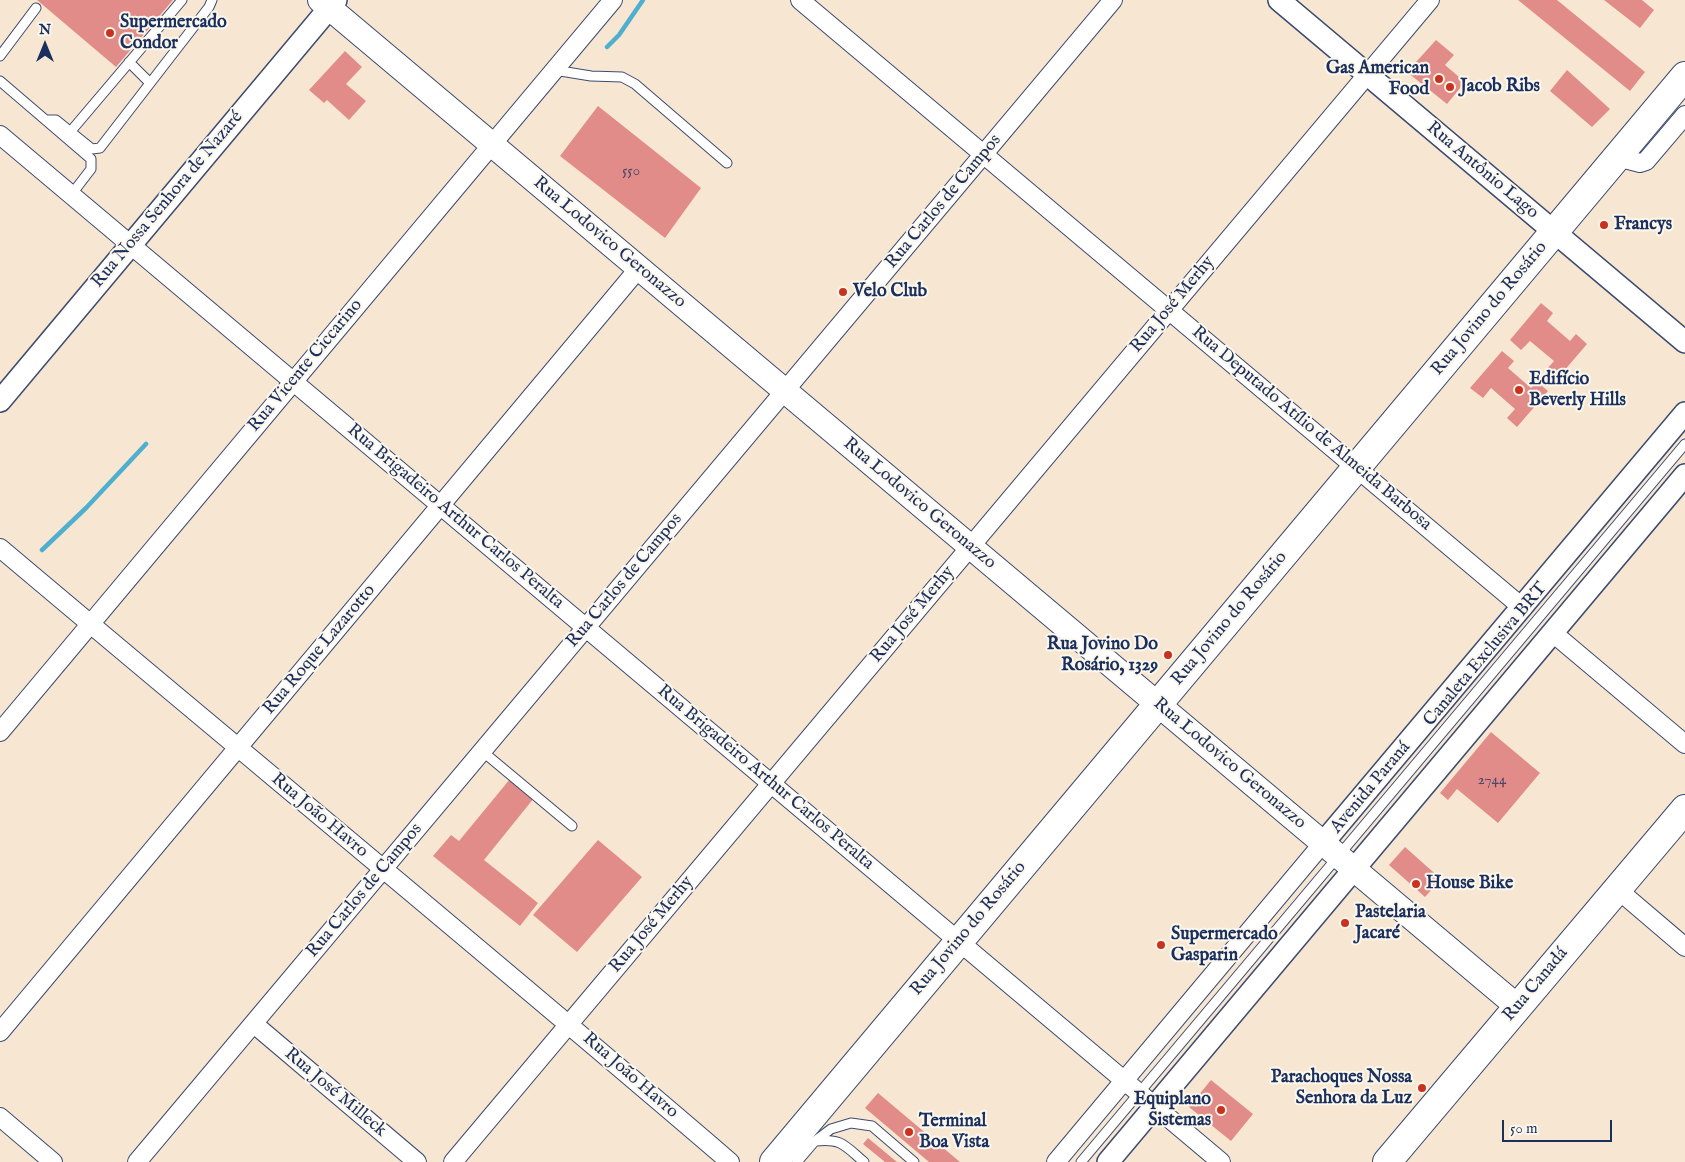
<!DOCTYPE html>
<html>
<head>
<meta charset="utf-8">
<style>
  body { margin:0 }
  #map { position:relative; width:1685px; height:1162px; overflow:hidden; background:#f7e7d2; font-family:"IM FELL English",serif }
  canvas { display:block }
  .north { position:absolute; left:20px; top:20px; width:50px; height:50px; -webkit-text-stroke:4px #fbf7ec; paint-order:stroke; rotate:0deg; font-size:14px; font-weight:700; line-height:20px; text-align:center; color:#1b2f5e }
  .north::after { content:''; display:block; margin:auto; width:18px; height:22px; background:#1b2f5e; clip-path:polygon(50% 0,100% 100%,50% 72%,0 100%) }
  .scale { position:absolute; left:1502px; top:1120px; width:110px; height:22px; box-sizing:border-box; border:2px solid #1b2f5e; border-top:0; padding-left:6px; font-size:15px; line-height:18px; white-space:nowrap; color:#1b2f5e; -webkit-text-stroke:4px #fbf7ec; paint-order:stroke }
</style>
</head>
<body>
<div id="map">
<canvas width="1685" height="1162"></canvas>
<div class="north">N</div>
<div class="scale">50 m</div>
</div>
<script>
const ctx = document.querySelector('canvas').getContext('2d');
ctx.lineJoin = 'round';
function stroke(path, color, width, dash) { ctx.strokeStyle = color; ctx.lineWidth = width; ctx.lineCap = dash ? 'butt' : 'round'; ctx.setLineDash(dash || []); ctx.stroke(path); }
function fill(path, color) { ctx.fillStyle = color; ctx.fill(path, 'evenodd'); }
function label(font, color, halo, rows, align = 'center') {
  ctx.font = font + ' "IM FELL English",serif'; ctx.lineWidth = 4; ctx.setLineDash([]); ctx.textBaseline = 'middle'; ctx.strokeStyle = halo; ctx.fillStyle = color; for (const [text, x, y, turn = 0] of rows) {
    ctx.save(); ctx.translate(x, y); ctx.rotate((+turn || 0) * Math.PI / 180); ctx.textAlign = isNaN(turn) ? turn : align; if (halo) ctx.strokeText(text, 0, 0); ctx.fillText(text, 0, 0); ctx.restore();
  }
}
stroke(new Path2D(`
  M607,47L619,35L643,0
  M42,550L86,508L146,444`), '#4fafce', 4.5);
fill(new Path2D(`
  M37,0H173L116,67Z
  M1518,0H1557L1645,72L1630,91Z
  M1604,0H1642L1654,10L1640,28Z
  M1436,40L1454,55L1445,65L1465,82L1447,104L1407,72Z
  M345,51L362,67L346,84L366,101L349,120L327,100L324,103L309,90Z
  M1567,70L1610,109L1592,127L1550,91Z
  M598,106L701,188L665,238L560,156Z
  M1541,303L1553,313L1547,321L1570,341L1576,334L1587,344L1557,379L1546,370L1554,361L1530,341L1521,350L1510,340Z
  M1502,351L1514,361L1508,368L1531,388L1537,382L1548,391L1517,427L1507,418L1515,409L1491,388L1483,398L1470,388Z
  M1491,732L1540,773L1498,823L1457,789L1448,800L1440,793Z
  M510,779L534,798L484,860L538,903L520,926L433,856L451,835L459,841Z
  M598,840L642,877L577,952L533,915Z
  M1405,847L1441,879L1425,897L1389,865Z
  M1211,1080L1253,1114L1231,1141L1189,1107Z
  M878,1093L960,1162H929L865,1108Z
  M868,1138L897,1162H885L863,1144Z`), '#e18c89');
const service = new Path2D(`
  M0,56L36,8
  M129,62L150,83
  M554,70L591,76L622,77L635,84L727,163
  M0,81L91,159V169L71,195
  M47,120H56L92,149L100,148L209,7L212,0
  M71,131L182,0
  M482,751L572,826
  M816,1141C842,1138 845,1146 864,1162
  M797,1162L815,1141L831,1129L851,1123L872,1126L914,1162
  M1081,1162L1685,444`);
const minor = new Path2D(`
  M800,0L1523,608
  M0,135L1221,1162
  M1617,157L1640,163L1646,161L1685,115
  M0,548C243,753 489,955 730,1162
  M1553,633L1685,744
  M0,732L613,0
  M1617,889L1685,947
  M254,1024L417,1162
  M0,1032L639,268
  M0,1117L53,1162
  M137,1162L1113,0
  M453,1162L1430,0
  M1056,1162L1323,843`);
const tertiary = new Path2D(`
  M1279,0L1685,342
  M0,401L336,0
  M1323,843L1685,413
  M1108,1162L1685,475`);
const secondary = new Path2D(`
  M320,0L1518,1007`);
const primary = new Path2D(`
  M774,1162L1685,76
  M1387,1162L1685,809`);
stroke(service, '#3c4b6f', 11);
stroke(minor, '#3c4b6f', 20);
stroke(tertiary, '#3c4b6f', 24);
stroke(secondary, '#3c4b6f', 26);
stroke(primary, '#3c4b6f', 30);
stroke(service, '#fff', 9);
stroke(minor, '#fff', 18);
stroke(tertiary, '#fff', 21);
stroke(secondary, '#fff', 24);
stroke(primary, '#fff', 28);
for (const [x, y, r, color] of [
  [110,33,5,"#c8321e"],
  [1439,79,5,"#c8321e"],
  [1450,87,5,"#c8321e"],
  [1604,225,5,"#c8321e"],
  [843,292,5,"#c8321e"],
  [1519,390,5,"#c8321e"],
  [1168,655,5,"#c8321e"],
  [1416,884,5,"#c8321e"],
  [1345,923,5,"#c8321e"],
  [1161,945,5,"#c8321e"],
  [1422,1088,5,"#c8321e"],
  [1221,1110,5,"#c8321e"],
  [909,1132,5,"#c8321e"]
]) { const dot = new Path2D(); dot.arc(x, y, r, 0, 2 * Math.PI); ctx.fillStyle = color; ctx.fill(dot); stroke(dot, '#fbf7ec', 2); }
label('15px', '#4c4669', null, [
  ["550",631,172],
  ["2744",1492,781]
]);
label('bold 18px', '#1b2f5e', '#fbf7ec', [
  ["Supermercado",120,23],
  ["Condor",120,44],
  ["Gas American",1429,69,"right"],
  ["Food",1429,90,"right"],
  ["Jacob Ribs",1460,87],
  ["Francys",1614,225],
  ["Velo Club",853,292],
  ["Edifício",1529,380],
  ["Beverly Hills",1529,401],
  ["Rua Jovino Do",1158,645,"right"],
  ["Rosário, 1329",1158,666,"right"],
  ["House Bike",1426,884],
  ["Pastelaria",1355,913],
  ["Jacaré",1355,934],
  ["Supermercado",1171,935],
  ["Gasparin",1171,956],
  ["Parachoques Nossa",1412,1078,"right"],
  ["Senhora da Luz",1412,1099,"right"],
  ["Equiplano",1211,1100,"right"],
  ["Sistemas",1211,1121,"right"],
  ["Terminal",919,1122],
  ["Boa Vista",919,1143]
], 'left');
label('18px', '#1b2f5e', '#fbf7ec', [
  ["Rua Antônio Lago",1482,171,40],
  ["Rua Nossa Senhora de Nazaré",168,200,-50],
  ["Rua Carlos de Campos",944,202,-50],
  ["Rua Lodovico Geronazzo",609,243,40],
  ["Rua José Merhy",1173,305,-50],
  ["Rua Jovino do Rosário",1490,309,-50],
  ["Rua Vicente Ciccarino",306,366,-50],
  ["Rua Deputado Atílio de Almeida Barbosa",1311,429,40],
  ["Rua Lodovico Geronazzo",919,504,40],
  ["Rua Brigadeiro Arthur Carlos Peralta",455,517,40],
  ["Rua Carlos de Campos",625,581,-50],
  ["Rua José Merhy",913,615,-50],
  ["Rua Jovino do Rosário",1230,619,-50],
  ["Rua Roque Lazarotto",320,650,-50],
  ["Canaleta Exclusiva BRT",1486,655,-50],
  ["Rua Lodovico Geronazzo",1229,764,40],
  ["Rua Brigadeiro Arthur Carlos Peralta",765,778,40],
  ["Avenida Paraná",1371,788,-50],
  ["Rua João Havro",319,816,40],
  ["Rua Carlos de Campos",365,891,-50],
  ["Rua José Merhy",652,925,-50],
  ["Rua Jovino do Rosário",969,929,-50],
  ["Rua Canadá",1536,985,-50],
  ["Rua João Havro",630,1076,41],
  ["Rua José Milleck",335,1093,40]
]);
</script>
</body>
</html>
